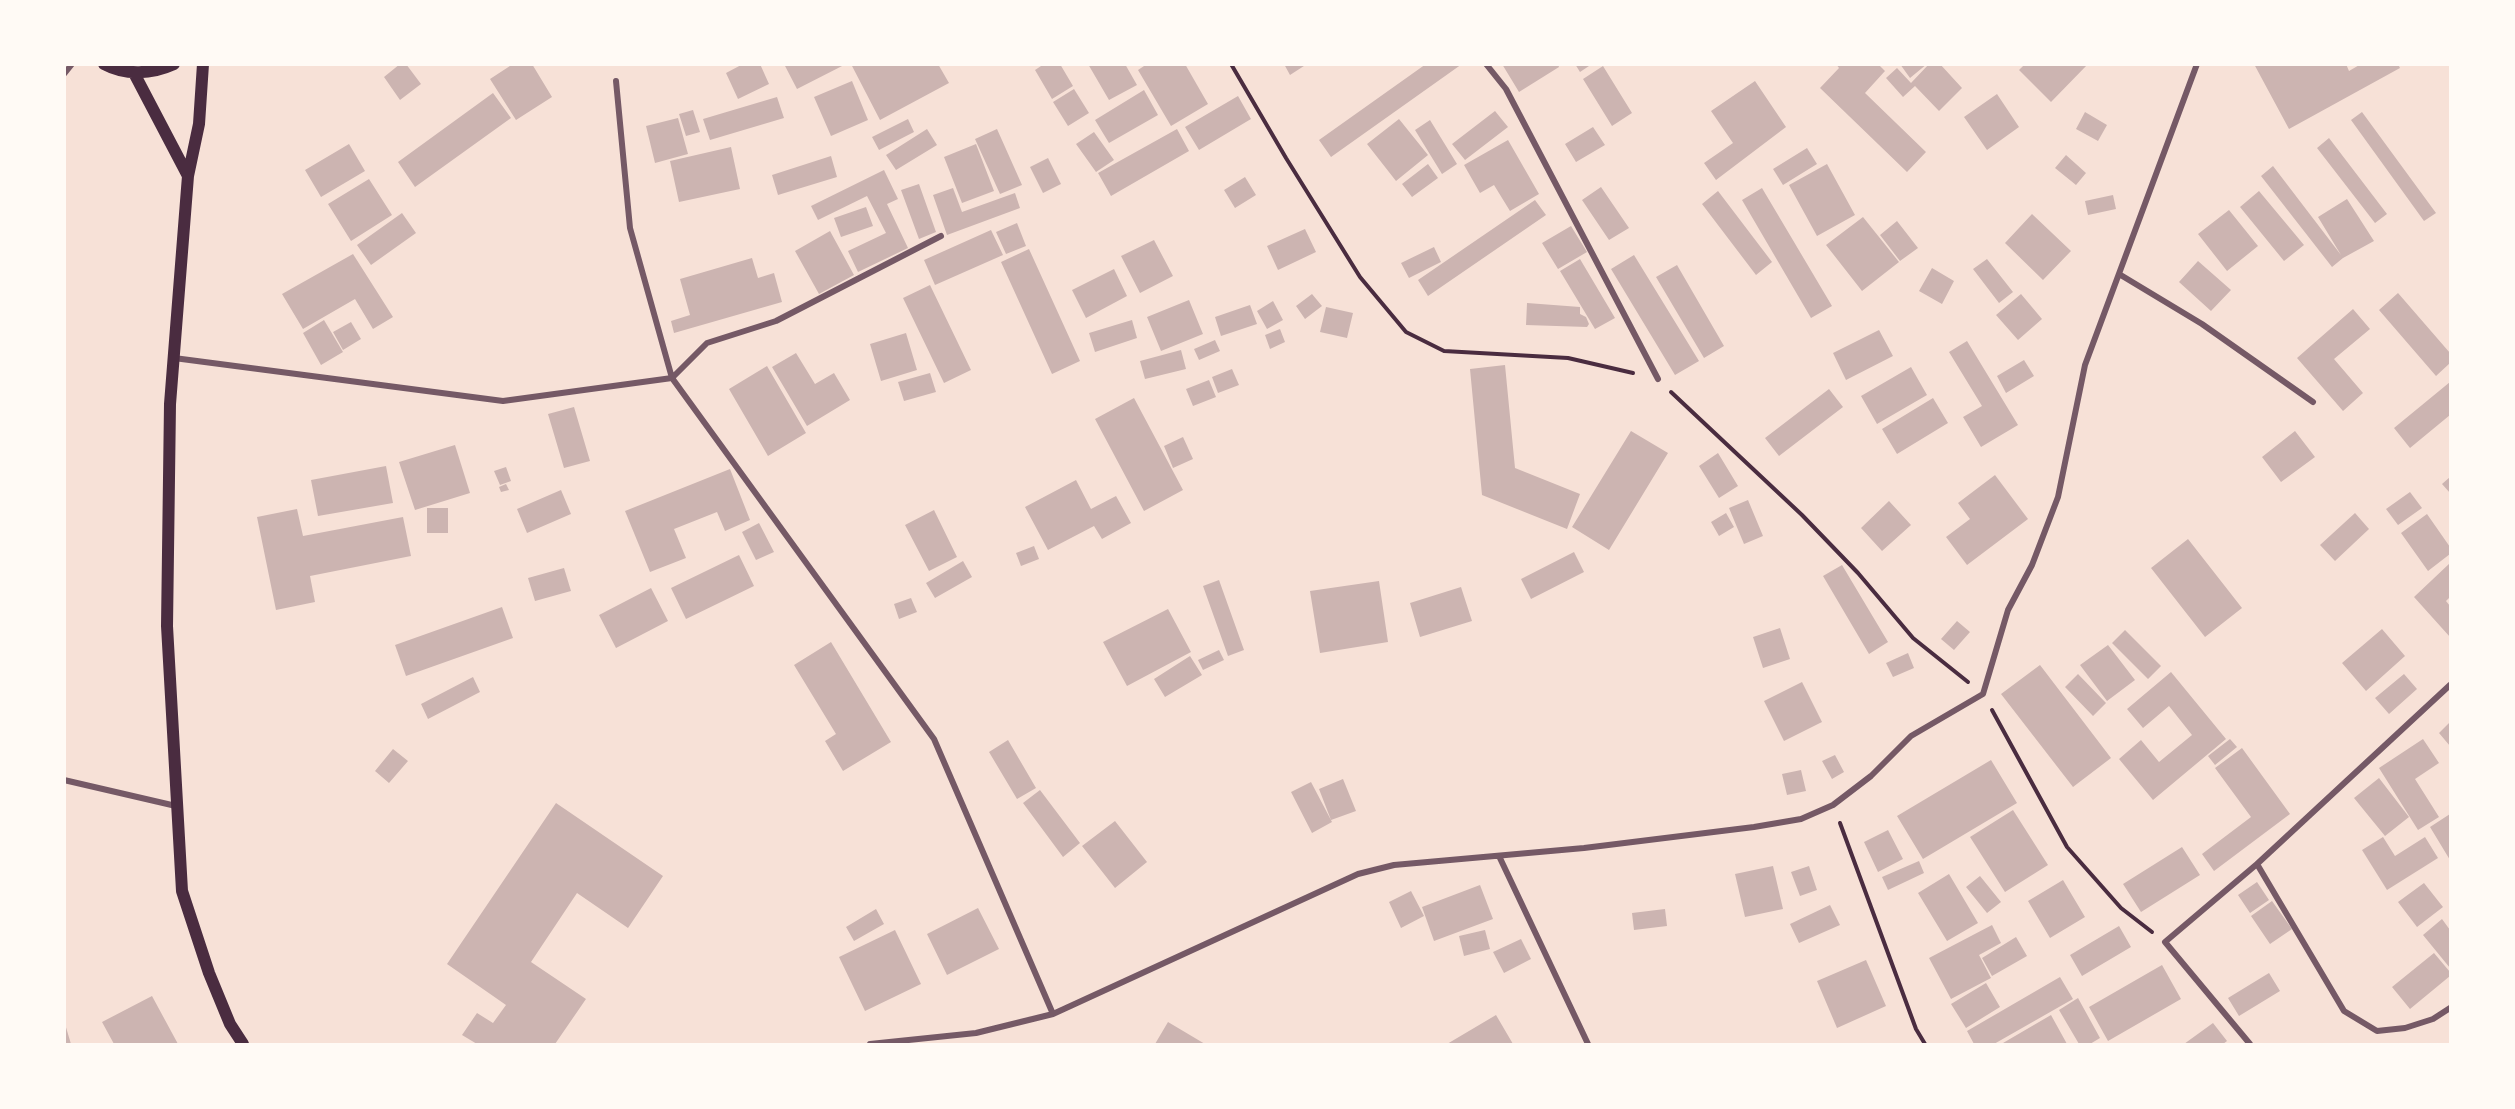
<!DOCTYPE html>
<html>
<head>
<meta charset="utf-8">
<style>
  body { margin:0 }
  #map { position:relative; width:2515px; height:1109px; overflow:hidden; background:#f7e1d7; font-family:Ubuntu,sans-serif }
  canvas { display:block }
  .frame { position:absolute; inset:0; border:66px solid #fffaf5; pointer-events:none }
</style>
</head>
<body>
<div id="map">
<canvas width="2515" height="1109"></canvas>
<div class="frame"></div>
</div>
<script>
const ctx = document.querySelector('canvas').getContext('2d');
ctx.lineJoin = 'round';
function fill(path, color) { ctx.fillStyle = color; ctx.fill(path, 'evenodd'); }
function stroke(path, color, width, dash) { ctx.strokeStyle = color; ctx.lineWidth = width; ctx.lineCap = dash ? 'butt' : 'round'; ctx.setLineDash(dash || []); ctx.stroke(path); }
fill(new Path2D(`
  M400,64H406L421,84L400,100L384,77Z
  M513,64H532L552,97L516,120L490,79Z
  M743,64H760L769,84L738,99L726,73Z
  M784,64H846L797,89Z
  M851,64H938L949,83L880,120Z
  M1044,64H1060L1073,86L1052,99L1035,70Z
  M1088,64H1125L1137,85L1109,100Z
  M1147,64H1185L1208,104L1171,126L1138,70Z
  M1284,64H1307L1290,75Z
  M1426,64H1462L1331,157L1319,140Z
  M1502,64H1558L1559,67L1519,92Z
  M1575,64H1592L1580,72Z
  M1836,64H1878L1885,71L1865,93L1926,152L1907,172L1820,88L1839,68Z
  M1900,64H1927L1910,78Z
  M1929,64H1940L1962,88L1939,111L1915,86L1903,97L1886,78L1897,68L1911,83Z
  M2025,64H2088L2051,102L2019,70Z
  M2254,64H2346L2349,71L2361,64H2398L2400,68L2289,129Z
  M1603,66L1632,113L1612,126L1583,79Z
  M852,81L868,120L831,136L814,97Z
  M1755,81L1786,127L1716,180L1704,163L1733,143L1711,111Z
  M1074,89L1089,113L1068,126L1053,102Z
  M1144,90L1158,115L1109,143L1095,120Z
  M493,93L511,118L415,187L398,162Z
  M1997,94L2019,127L1987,150L1964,117Z
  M1238,96L1251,119L1199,150L1185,127Z
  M777,97L784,118L710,140L703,119Z
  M693,110L700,132L686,136L679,114Z
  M1495,111L1508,127L1465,160L1452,144Z
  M2085,112L2107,125L2098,141L2076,129Z
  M2362,112L2436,213L2424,221L2351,120Z
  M678,118L688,154L655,163L646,126Z
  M908,119L914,132L879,150L872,137Z
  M1399,119L1428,155L1396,181L1367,144Z
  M1430,120L1457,164L1442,174L1415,130Z
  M1593,127L1605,145L1576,162L1565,144Z
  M927,129L937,145L896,170L886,155Z
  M997,129L1022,185L1000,194L975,139Z
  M1177,129L1189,151L1111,196L1098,173Z
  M1094,132L1114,160L1096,172L1076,144Z
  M2329,138L2387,214L2375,223L2317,148Z
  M1508,140L1539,194L1510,211L1494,185L1480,193L1464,165Z
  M349,144L365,171L321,197L305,170Z
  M976,144L994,191L962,203L944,157Z
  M731,147L740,189L679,202L670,161Z
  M1807,148L1817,164L1783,185L1773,169Z
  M2066,155L2086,173L2076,185L2055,168Z
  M831,156L837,177L778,195L772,175Z
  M1048,158L1061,184L1043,193L1030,167Z
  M1428,164L1438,178L1412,197L1402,184Z
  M1827,164L1855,215L1817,236L1789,185Z
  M2273,166L2341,255L2318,217L2347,199L2374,241L2343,258L2332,267L2261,176Z
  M884,170L898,199L887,204L908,248L858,272L848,251L886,233L867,196L818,220L811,206Z
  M1245,177L1256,195L1235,208L1224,190Z
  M369,179L392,215L351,241L328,204Z
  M919,184L936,232L919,239L901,190Z
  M1601,187L1629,228L1609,240L1582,200Z
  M953,188L962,212L1015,193L1020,208L947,235L933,195Z
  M1762,188L1832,306L1811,318L1742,200Z
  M1718,191L1772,262L1756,275L1702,204Z
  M2259,191L2304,245L2284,261L2240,207Z
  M2113,195L2116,209L2088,215L2085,201Z
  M1535,200L1546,215L1428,296L1418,280Z
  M866,207L873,226L841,237L834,218Z
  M2229,210L2258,246L2227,271L2198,234Z
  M402,213L416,233L371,265L357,245Z
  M2032,214L2071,251L2043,280L2005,243Z
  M1863,217L1899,262L1862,291L1826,245Z
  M1897,221L1918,248L1900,261L1880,235Z
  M1017,223L1026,246L1006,254L996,232Z
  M1571,226L1587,252L1558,269L1542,243Z
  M1305,229L1316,252L1278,270L1267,246Z
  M991,230L1003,255L935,285L924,260Z
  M830,231L854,275L819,294L795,251Z
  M1154,240L1173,276L1140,293L1121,256Z
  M1434,247L1441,262L1409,278L1401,263Z
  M1029,249L1080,361L1052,374L1001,262Z
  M353,254L393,317L373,329L355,299L303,329L282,294Z
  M1634,255L1699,361L1675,375L1611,269Z
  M752,258L758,278L774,273L782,302L674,333L671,321L690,315L680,279Z
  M1580,259L1615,318L1595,329L1560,271Z
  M1987,259L2013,292L1999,303L1973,269Z
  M2198,261L2231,290L2211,311L2179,282Z
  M1677,265L1724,346L1704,358L1656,277Z
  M1932,268L1954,281L1942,304L1919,291Z
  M1114,269L1127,296L1086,318L1072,290Z
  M930,285L971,370L944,383L903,298Z
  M2398,293L2450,353V363L2436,376L2379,310Z
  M1312,294L1322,306L1305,319L1296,306Z
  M2021,294L2042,319L2018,340L1996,315Z
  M1189,300L1203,334L1161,351L1147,317Z
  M1273,301L1283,320L1267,329L1257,311Z
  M1527,303L1580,307V314L1586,317L1589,324L1587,327L1526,325Z
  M1250,305L1257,324L1221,336L1215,317Z
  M1326,307L1353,313L1347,338L1320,332Z
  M2353,309L2370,329L2334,359L2363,393L2343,411L2297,358Z
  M324,320L343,352L321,365L303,333Z
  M1132,320L1137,338L1095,352L1089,333Z
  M351,322L361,339L343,350L333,332Z
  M1280,329L1285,342L1270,349L1265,335Z
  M1879,330L1893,356L1846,380L1833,353Z
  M906,333L917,370L881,381L870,344Z
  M1215,340L1220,351L1199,360L1194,349Z
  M1967,341L2018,425L1981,447L1963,417L1982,406L1949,352Z
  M1181,350L1186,369L1145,379L1140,361Z
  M796,353L815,384L834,373L850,400L807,426L772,367Z
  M2024,360L2034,376L2006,393L1997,376Z
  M1505,365L1515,468L1580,494L1567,529L1482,495L1470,369Z
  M767,366L806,433L768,456L729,389Z
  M1911,367L1927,395L1877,424L1861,396Z
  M1232,369L1239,385L1218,393L1212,377Z
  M930,373L936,392L904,401L898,382Z
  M1209,380L1216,397L1193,406L1186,389Z
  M2450,382V415L2410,448L2394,428Z
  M1829,389L1843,407L1779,456L1765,438Z
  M1134,398L1183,490L1144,511L1095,419Z
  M1933,398L1948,423L1897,454L1882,429Z
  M574,407L590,461L564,468L548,414Z
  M1631,431L1668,453L1609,550L1572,527Z
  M2295,431L2315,457L2281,482L2262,457Z
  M1183,437L1193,459L1173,468L1164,446Z
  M455,445L470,493L415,510L399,462Z
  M1718,453L1738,486L1719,498L1699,466Z
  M386,466L393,503L318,516L311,480Z
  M506,467L511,481L500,485L494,471Z
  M730,469L750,520L725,531L717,512L674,529L686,558L650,572L625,511Z
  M1995,475L2028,519L1967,565L1946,537L1970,519L1958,503Z
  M2450,477V493L2442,484Z
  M1076,480L1091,509L1116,496L1131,523L1102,539L1094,526L1048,550L1025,507Z
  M506,484L509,490L501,492L499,487Z
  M561,490L571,514L527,533L517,509Z
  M2410,492L2422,508L2398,525L2386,509Z
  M1748,500L1763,536L1744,544L1729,508Z
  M1889,501L1911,525L1882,551L1861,528Z
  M427,508H448V533H427Z
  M297,509L303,536L403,517L411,556L310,576L315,602L276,610L257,517Z
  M934,510L957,557L929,571L905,525Z
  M1726,513L1734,527L1719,536L1711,522Z
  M2355,513L2369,529L2335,561L2320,545Z
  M2427,514L2450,547V554L2428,571L2401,533Z
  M759,523L774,552L756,560L742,532Z
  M2188,539L2242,608L2205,637L2151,568Z
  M1034,546L1039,559L1021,566L1016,553Z
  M1574,552L1584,572L1531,599L1521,579Z
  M739,555L754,586L686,619L671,588Z
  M963,561L972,577L935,598L926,583Z
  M2450,563V597L2446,601L2450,606V637L2414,597Z
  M1842,565L1888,642L1869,654L1823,576Z
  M564,568L571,591L535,601L528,578Z
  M1219,580L1244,650L1228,656L1203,586Z
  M1379,581L1388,642L1320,653L1310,591Z
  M1461,587L1472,621L1420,637L1410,603Z
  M651,588L668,621L616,648L599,615Z
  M911,598L917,612L899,619L894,604Z
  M502,607L513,638L406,676L395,645Z
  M1168,609L1191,652L1127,686L1103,642Z
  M1957,621L1970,632L1954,650L1941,639Z
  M1780,628L1790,659L1763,668L1753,637Z
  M2382,629L2405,656L2366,691L2342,663Z
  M2125,630L2161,666L2148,679L2112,643Z
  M831,642L891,742L843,771L825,741L836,734L794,665Z
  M2108,645L2135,680L2107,701L2080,665Z
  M1219,650L1224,660L1203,670L1198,660Z
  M1908,653L1914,668L1893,677L1886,663Z
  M1190,656L1202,675L1165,697L1154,679Z
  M2040,665L2111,758L2073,787L2001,694Z
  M2171,672L2226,739L2153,800L2119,759L2141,740L2159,762L2192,735L2169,706L2143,728L2127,709Z
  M2078,674L2106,703L2093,716L2065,687Z
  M2404,674L2417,689L2389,714L2375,698Z
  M473,677L480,692L428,719L421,704Z
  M1802,682L1822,722L1784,741L1764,701Z
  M2450,722V746L2439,733Z
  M2230,739L2237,747L2215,765L2208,756Z
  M2423,739L2439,763L2415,779L2439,817L2418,830L2379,768Z
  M1008,740L1036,788L1017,799L989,752Z
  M2242,748L2290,814L2214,871L2202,854L2251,817L2215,768Z
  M393,749L408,761L389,783L375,771Z
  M1835,755L1844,772L1832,779L1822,761Z
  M1991,760L2017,803L1923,859L1897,816Z
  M1801,770L1806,791L1787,795L1782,774Z
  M2379,778L2409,817L2385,836L2354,798Z
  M1343,779L1356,811L1331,820L1319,789Z
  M1311,782L1332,822L1312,833L1291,792Z
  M1040,790L1080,843L1063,857L1023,803Z
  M556,803L663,876L628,928L577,893L531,962L586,999L555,1044H477L462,1035L477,1013L493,1023L506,1005L447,964Z
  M2013,810L2048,865L2005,892L1970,837Z
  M2450,814V860L2430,827Z
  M1115,821L1147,862L1115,888L1082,846Z
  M1888,830L1903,859L1878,872L1864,842Z
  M2383,837L2395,856L2425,837L2438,858L2387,890L2362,850Z
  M2182,847L2200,875L2141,912L2123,884Z
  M1919,861L1924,873L1888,890L1882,877Z
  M1773,866L1783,909L1745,917L1735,874Z
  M1809,866L1817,890L1800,896L1791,872Z
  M1949,874L1978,923L1947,941L1918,893Z
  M1980,876L2001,902L1987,913L1966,887Z
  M2063,880L2085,917L2050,938L2028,901Z
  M2257,882L2269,900L2250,913L2238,895Z
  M2424,883L2443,907L2417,927L2398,902Z
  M1480,885L1493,919L1434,941L1422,907Z
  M1411,891L1424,916L1401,928L1389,902Z
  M2272,901L2292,929L2270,944L2251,916Z
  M1830,905L1840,925L1799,943L1790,924Z
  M978,908L999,949L947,975L927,934Z
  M876,909L884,924L854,941L846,927Z
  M1665,909L1667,926L1634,930L1632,913Z
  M2442,919L2450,930V968L2423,935Z
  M1992,925L2001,943L1979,955L1991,978L1951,999L1929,958Z
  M2119,926L2131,947L2082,976L2070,955Z
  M895,930L921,984L865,1011L839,957Z
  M1485,930L1490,949L1464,956L1459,936Z
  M2016,937L2027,956L1992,976L1982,958Z
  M1521,939L1531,959L1504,973L1493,952Z
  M2434,953L2450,972V976L2410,1009L2392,987Z
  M1866,960L1886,1006L1837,1028L1817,981Z
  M2162,965L2181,999L2108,1041L2089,1007Z
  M2269,973L2280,991L2239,1016L2228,998Z
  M2060,977L2073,999L1994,1044H1974L1967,1031Z
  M1986,983L2000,1007L1966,1028L1951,1004Z
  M152,996L178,1044H114L102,1022Z
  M2078,998L2100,1038L2090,1044H2079L2059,1010Z
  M1496,1015L1513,1044H1447Z
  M2051,1015L2067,1044H2003V1043Z
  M1168,1022L1205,1044H1155Z
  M2213,1023L2227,1041L2223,1044H2184Z
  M64,1024H65L71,1044H64Z`), '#ccb4b1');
stroke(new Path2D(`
  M1231,64L1286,158L1360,277L1406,332L1444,351L1568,358L1633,373
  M1671,392L1802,515L1858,573L1913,638L1968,682
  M1992,710L2067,847L2121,908L2152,932
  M1840,823L1916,1029L1925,1044`), '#4a2c40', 4);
stroke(new Path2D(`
  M1486,64L1506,89L1658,379
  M64,74L72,64
  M616,81L630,228L672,378L934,739L1053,1014
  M2119,274L2202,324L2313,402
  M174,358L503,401L672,378L707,343L776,321L941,236
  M64,780L176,806
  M1499,856L1588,1044
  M2257,864L2344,1011L2377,1031L2405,1028L2433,1019L2450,1008
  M870,1044L976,1033L1053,1014L1358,874L1394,865L1584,848L1754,827L1801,819L1833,805L1871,776L1911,736L1983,694L2008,610L2032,565L2058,497L2085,365L2197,64
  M2250,1044L2165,942L2257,864L2450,685`), '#755966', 6);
stroke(new Path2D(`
  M104,64C126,76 152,74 174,64
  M203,64L199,124L188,176L170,404L167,626L182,891L209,973L230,1024L243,1044
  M134,73L188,176`), '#4a2c40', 12);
</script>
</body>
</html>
